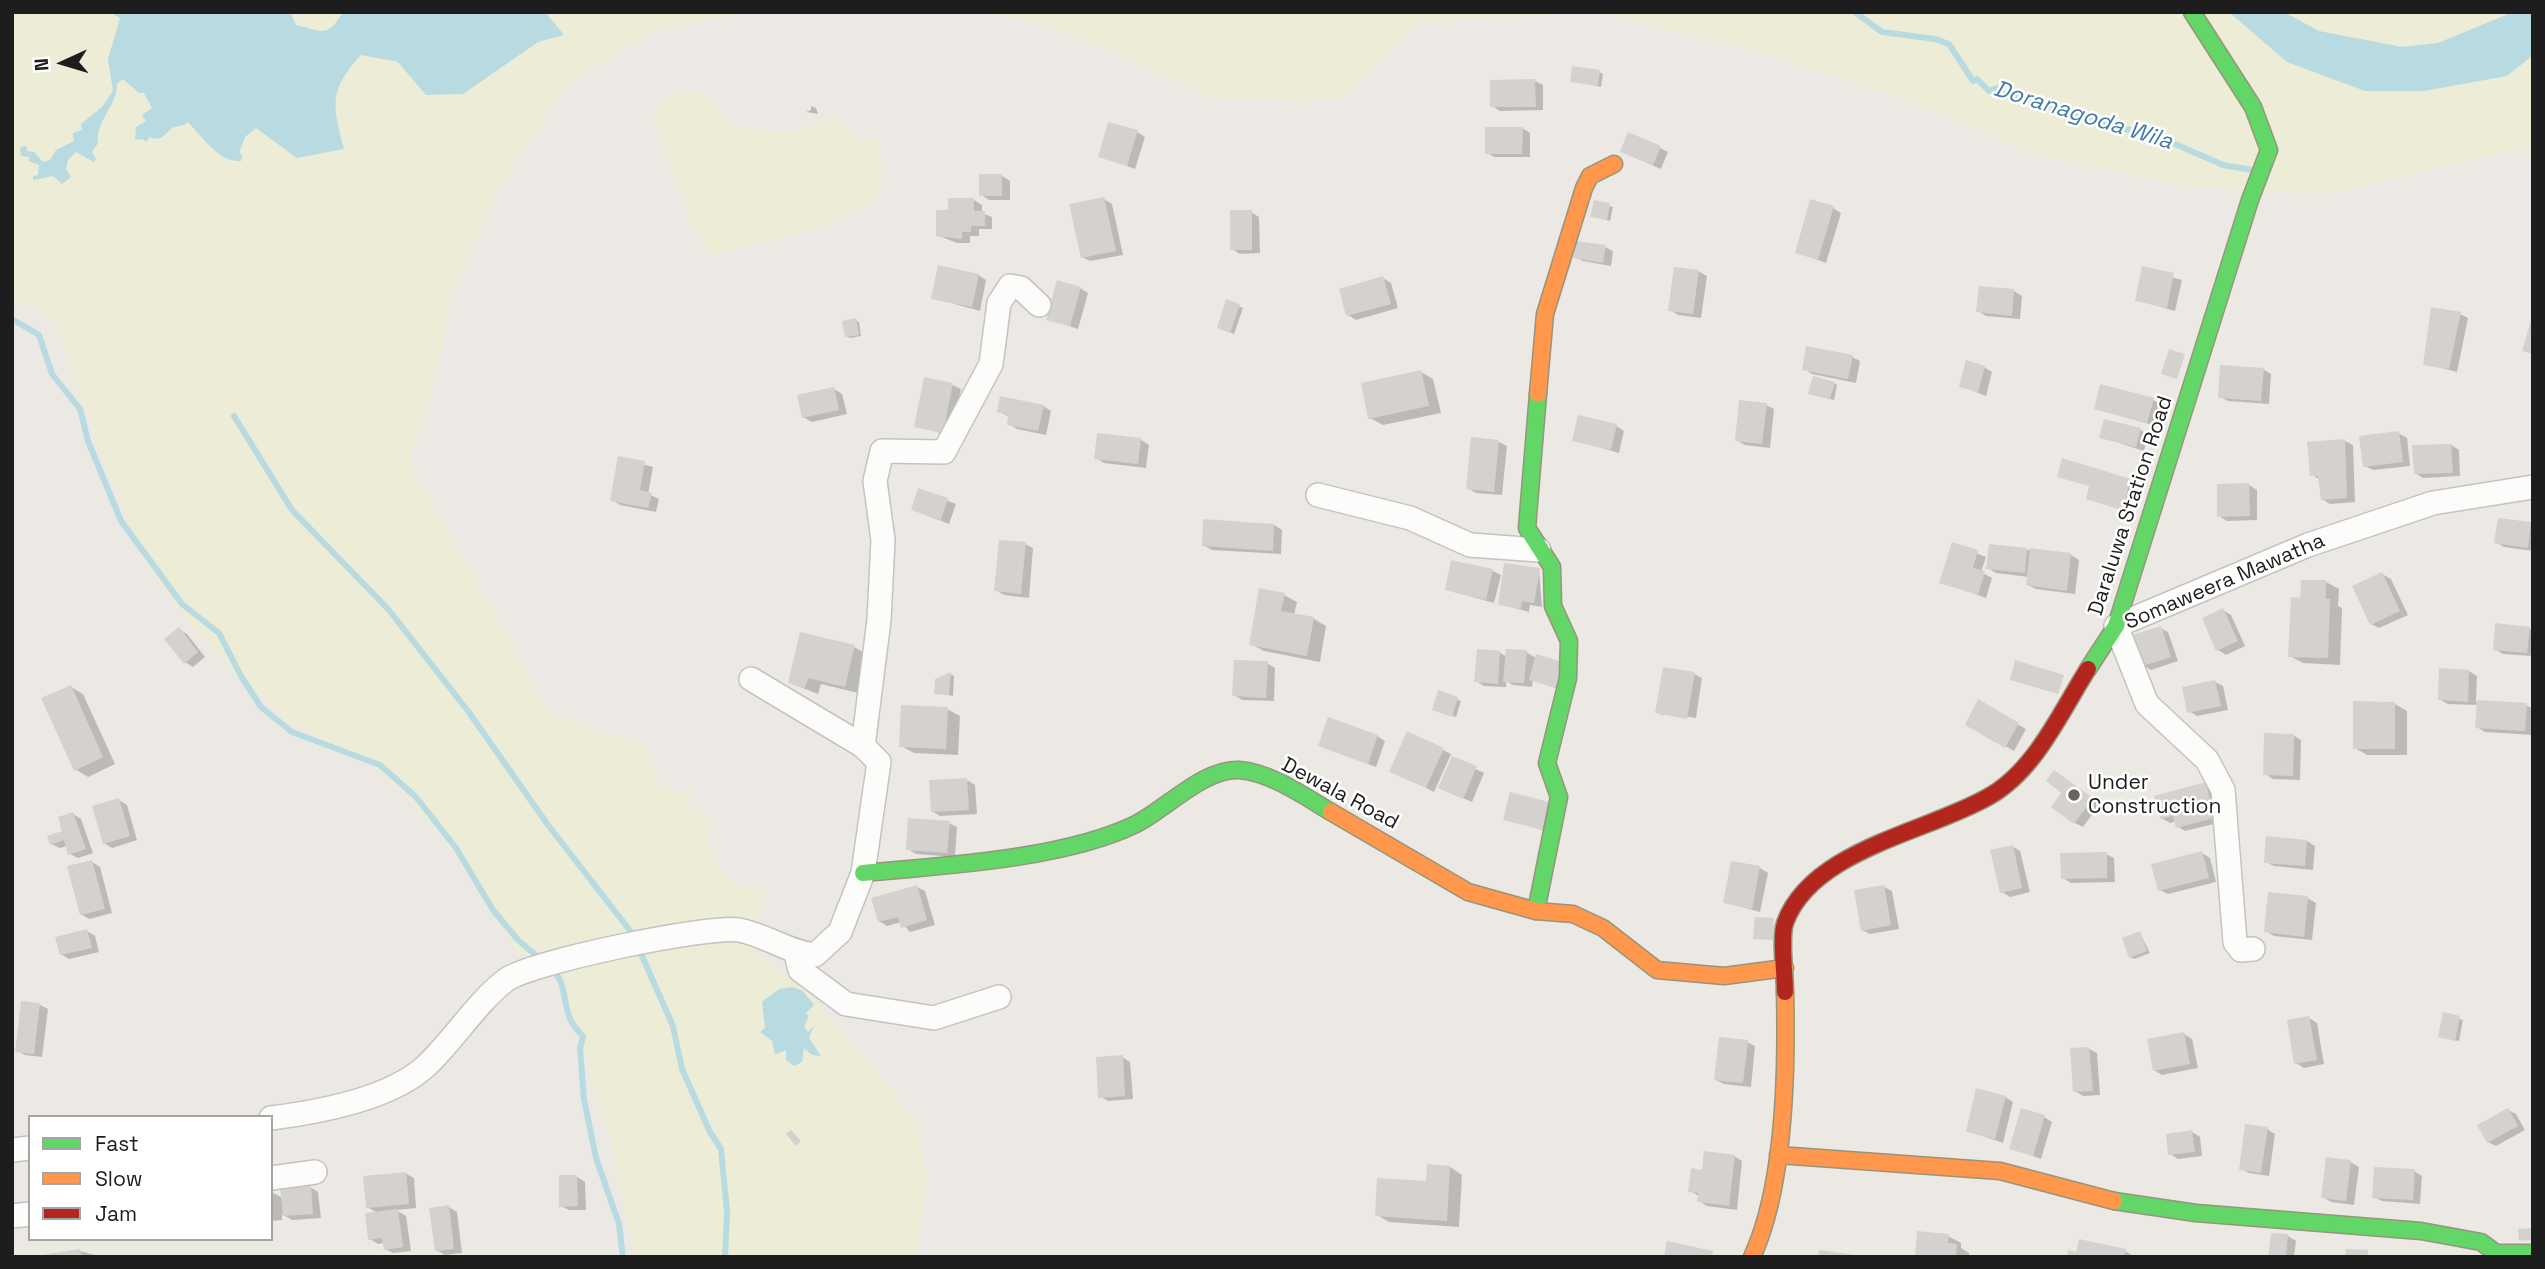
<!DOCTYPE html>
<html>
<head>
<meta charset="utf-8">
<style>
  body { margin:0 }
  #map { position:relative; width:2545px; height:1269px; overflow:hidden; background:#ece9e5; font-family:"Space Grotesk",sans-serif }
  canvas { display:block }
  .frame { position:absolute; inset:0; border:14px solid #1d1d1d; pointer-events:none }
  .legend { position:absolute; left:28px; top:1115px; width:245px; height:126px; box-sizing:border-box; background:#fff; border:2px solid #a5a5a5; margin:0; padding:9px 12px; list-style:none; font-size:21px; color:#1d1d1d }
  .legend li { display:flex; align-items:center; gap:14px; height:35px }
  .legend b { width:35px; border:2px solid #a5a5a5 }
  .north { position:absolute; left:28px; top:28px; width:70px; height:70px; -webkit-text-stroke:5px #fff; paint-order:stroke; rotate:266deg; font-size:19px; font-weight:700; line-height:28px; text-align:center; color:#1d1d1d }
  .north::after { content:''; display:block; margin:auto; width:24px; height:32px; background:#1d1d1d; clip-path:polygon(50% 0,100% 100%,50% 72%,0 100%) }
</style>
</head>
<body>
<div id="map">
<canvas width="2545" height="1269"></canvas>
<div class="frame"></div>
<ul class="legend">
<li><b style="height:9px;background:#63d668"></b>Fast</li>
<li><b style="height:9px;background:#ff974d"></b>Slow</li>
<li><b style="height:9px;background:#b3261e"></b>Jam</li>
</ul>
<div class="north">N</div>
</div>
<script>
const ctx = document.querySelector('canvas').getContext('2d');
ctx.lineJoin = 'round';
function fill(path, color) { ctx.fillStyle = color; ctx.fill(path, 'evenodd'); }
function stroke(path, color, width, dash) { ctx.strokeStyle = color; ctx.lineWidth = width; ctx.lineCap = dash ? 'butt' : 'round'; ctx.setLineDash(dash || []); ctx.stroke(path); }
function label(font, color, halo, rows, align = 'center') {
  ctx.font = font + ' "Space Grotesk",sans-serif'; ctx.lineWidth = 5; ctx.setLineDash([]); ctx.textBaseline = 'middle'; ctx.strokeStyle = halo; ctx.fillStyle = color; for (const [text, x, y, turn = 0] of rows) {
    ctx.save(); ctx.translate(x, y); ctx.rotate((+turn || 0) * Math.PI / 180); ctx.textAlign = isNaN(turn) ? turn : align; if (halo) ctx.strokeText(text, 0, 0); ctx.fillText(text, 0, 0); ctx.restore();
  }
}
fill(new Path2D(`
  M12,12H748L656,31L567,83L499,187L451,296L440,358L409,462L551,714L647,748L656,781L679,793L692,791L688,811L700,808L713,825L707,839L716,864L736,885L769,891L755,923L753,953L804,986L915,1119L928,1176L916,1257H635L610,1141L564,988L541,956L518,954L450,848L411,802L368,761L288,723L203,641L148,568L105,467L54,319L12,297Z
  M985,12H1590L1418,23L1342,98L1302,101L1218,99L1057,28Z
  M1597,12H2533V146L2338,192L2300,193L2184,186L2039,155L1895,96L1738,46Z
  M686,91L704,93L734,127L795,133L837,114L854,139L879,138L882,181L870,205L822,228L711,256L693,228L653,112L662,98Z`), '#edecd7');
fill(new Path2D(`
  M110,12H290L296,25C322,31 327,39 343,12H545L564,35L538,42L463,94L426,95L398,62L361,55C329,90 332,104 344,149L297,158L256,128L245,137L239,153L242,154L241,161C220,163 201,136 188,122C183,127 177,125 171,129C163,135 162,142 150,137L146,142L143,139L135,140L136,127L146,121L142,115L152,108L144,93H139L123,79L117,84C118,104 95,122 98,143L92,152L96,159L94,162L76,152L68,160L66,169L71,177L62,184L53,176L33,180V176L38,175L39,165L29,161V157L21,156L20,147L26,146L27,151L34,152L43,162L50,160L56,150L74,141L73,133L82,130L81,124L102,107L113,91L108,59L120,18Z
  M2229,12H2284L2319,31L2402,47L2438,43L2513,12H2533V55L2507,76L2424,91H2365L2287,62Z
  M793,987L803,991L814,1005L806,1013L809,1016L804,1026L808,1032L814,1026L809,1038L821,1056L812,1055L804,1048L802,1062L794,1066L786,1060V1050L775,1055L772,1041L760,1032L765,1028L762,1002L779,989Z`), '#b8dae1');
fill(new Path2D(`
  M1599,72L1603,74L1601,87L1572,81Z
  M1535,81L1543,85V110L1500,111L1492,106Z
  M811,106L816,108L818,114L806,112L811,110Z
  M1522,128L1530,133V157H1495L1487,153Z
  M1137,132L1145,137L1135,169L1100,156Z
  M1660,148L1668,152L1661,169L1631,156Z
  M1002,176L1010,181V200H989L981,195Z
  M1104,199L1112,204L1123,255L1090,261L1082,257Z
  M974,200L982,205V213L992,217V229H979V236H970V243H957L937,235L950,212Z
  M1595,202L1613,207L1610,221L1592,216Z
  M1833,208L1841,213L1826,263L1797,252Z
  M1251,212L1259,217L1260,253L1240,254L1232,249Z
  M1605,247L1613,251L1611,266L1583,261L1575,257Z
  M2144,269L2182,280L2175,311L2137,300Z
  M1698,271L1707,276L1701,318L1678,315L1670,310Z
  M978,275L986,280L980,311L933,298Z
  M1383,278L1391,283L1398,308L1356,320L1348,315Z
  M1080,288L1088,293L1078,329L1048,319Z
  M2014,291L2022,296L2020,319L1986,316L1978,311Z
  M1227,302L1243,308L1234,334L1222,329Z
  M2460,314L2468,318L2457,372L2425,364Z
  M855,320L859,322L861,336L850,338L846,336Z
  M1852,357L1860,361L1856,383L1812,374L1804,369Z
  M1984,367L1992,372L1986,396L1961,386Z
  M2263,369L2271,374L2269,404L2228,401L2220,397Z
  M1421,372L1433,379L1441,413L1383,425L1370,418Z
  M1834,383L1837,385L1834,400L1814,395Z
  M953,385L961,389L951,436L916,426Z
  M834,389L842,394L847,414L812,422L803,417Z
  M2153,400L2161,404L2156,426L2096,409Z
  M1766,405L1774,409L1770,448L1745,445L1736,440Z
  M1043,406L1051,411L1046,435L1017,429L1009,424L1010,417L999,412Z
  M1616,426L1624,431L1619,453L1574,440Z
  M2140,430L2148,434L2144,451L2101,437Z
  M2398,433L2407,438L2410,466L2373,470L2365,466Z
  M1473,439L1499,442L1507,446L1502,495L1476,493L1468,488Z
  M1141,440L1149,445L1146,468L1104,463L1096,458Z
  M2345,441L2353,445L2355,502L2330,504L2322,499L2321,480L2312,475Z
  M2451,445L2459,450L2460,476L2423,478L2415,473Z
  M619,458L653,467L648,494L659,499L656,512L620,505L612,500Z
  M2059,476L2130,480L2139,485L2130,513L2088,498L2098,487Z
  M2249,485L2257,490V520L2227,521L2219,516Z
  M919,490L956,504L949,524L913,510Z
  M2531,524L2533,551L2504,547L2496,542Z
  M1274,525L1282,530L1281,554L1212,550L1203,545Z
  M1025,544L1033,548L1029,598L1004,595L996,590Z
  M1953,544L1986,557L1981,572L1992,578L1986,598L1941,582Z
  M2027,550L2071,555L2079,560L2075,594L2036,589L2028,585L2029,577L1996,573L1988,568Z
  M1539,570L1542,607L1530,605L1529,612L1500,604Z
  M1493,571L1501,575L1494,603L1447,590Z
  M2382,574L2391,579L2408,615L2379,628L2371,624Z
  M2326,582L2339,589L2338,606L2342,608L2340,665L2303,663L2290,656L2302,600Z
  M1284,595L1297,602L1294,615L1314,619L1326,626L1320,662L1264,651L1251,644Z
  M2223,610L2231,615L2245,646L2226,655L2218,650Z
  M2160,628L2168,632L2178,661L2151,670L2143,665Z
  M179,629L187,634L205,657L193,667L185,662Z
  M2530,629L2533,630V656L2503,654L2495,649Z
  M854,647L867,654L858,693L821,684L818,694L790,683Z
  M1499,652L1507,657L1526,652L1536,658L1564,691L1533,680L1532,687L1513,685L1506,681V687L1484,686L1476,681Z
  M1267,663L1275,668L1274,701L1242,700L1234,695Z
  M2469,671L2477,676L2476,702L2526,705L2533,709V735L2485,732L2477,727L2478,705L2448,704L2439,699Z
  M950,674L954,676L953,696L936,693Z
  M1694,674L1702,678L1696,718L1663,713V716L1657,712Z
  M2215,682L2223,686L2228,710L2197,716L2189,711Z
  M71,687L83,694L115,764L88,777L75,769Z
  M1439,693L1461,701L1456,717L1437,711Z
  M1979,702L2026,729L2014,751L1967,724Z
  M2395,704L2407,711V755H2367L2355,748Z
  M947,709L960,716L958,755L914,753L901,746Z
  M2293,735L2301,740L2300,780L2273,779L2265,774Z
  M1377,736L1385,741L1376,767L1320,746Z
  M1443,750L1451,754L1434,792L1397,773Z
  M1453,758L1484,773L1472,802L1449,792Z
  M2063,777L2100,804L2083,827L2075,823L2063,793Z
  M967,780L975,785L977,814L940,816L932,811Z
  M2205,784L2213,789L2222,822L2185,831L2177,826L2176,821L2170,823L2161,818Z
  M1511,794L1555,834L1505,819Z
  M119,800L127,805L137,840L112,848L104,843Z
  M73,814L81,819L93,853L78,858L70,854L67,846L60,848L51,844L64,832Z
  M949,823L957,827L955,857L916,854L908,849Z
  M2307,841L2315,846L2313,870L2274,866L2266,862Z
  M2012,846L2020,851L2030,892L2010,897L2002,892Z
  M2202,853L2210,858L2216,882L2168,894L2160,890Z
  M2106,854L2114,858L2115,882L2071,883L2063,878Z
  M92,862L100,867L112,913L89,919L81,914Z
  M1760,868L1768,873L1760,912L1724,902Z
  M917,887L925,891L935,925L910,932L901,922L887,926L879,921Z
  M1884,887L1892,891L1899,929L1870,934L1862,930Z
  M2307,898L2316,903L2312,940L2274,936L2266,931Z
  M87,931L95,936L99,952L69,959L61,954Z
  M2140,933L2150,953L2134,959L2130,957Z
  M40,1005L48,1009L42,1057L25,1055L17,1051Z
  M2445,1015L2463,1020L2459,1041L2443,1038Z
  M2309,1018L2317,1023L2324,1064L2304,1068L2296,1063Z
  M2184,1034L2192,1039L2198,1068L2162,1075L2154,1070Z
  M1747,1042L1755,1046L1751,1087L1724,1084L1716,1080Z
  M2089,1049L2097,1053L2100,1095L2083,1096L2075,1091Z
  M1122,1057L1130,1062L1133,1099L1108,1101L1100,1096Z
  M2005,1097L2013,1102L2003,1143L1968,1131Z
  M2508,1110L2516,1114L2525,1130L2496,1146L2488,1142Z
  M2044,1117L2052,1122L2041,1159L2011,1148Z
  M2267,1129L2275,1134L2269,1176L2249,1173L2241,1169Z
  M2192,1132L2200,1137L2202,1156L2178,1159L2170,1154Z
  M1734,1156L1742,1161L1737,1210L1707,1206L1699,1201V1196L1690,1191L1704,1172Z
  M2350,1162L2359,1167L2354,1205L2331,1202L2323,1197Z
  M1450,1167L1462,1175L1459,1227L1389,1222L1377,1215Z
  M2414,1171L2422,1176L2420,1204L2382,1201L2374,1197Z
  M405,1173L414,1178L416,1208L396,1210L406,1216L411,1251L393,1253L385,1249L384,1243L378,1244L370,1239L378,1213L367,1207Z
  M577,1177L585,1182L586,1210H569L561,1206Z
  M310,1187L318,1192L321,1218L292,1220L282,1214V1220L271,1221V1192L283,1198Z
  M449,1207L457,1212L462,1253L445,1255L436,1250Z
  M1948,1236L1961,1243V1248L1969,1253V1257H1917Z
  M2288,1236L2296,1241L2294,1257H2270Z
  M80,1251L102,1257H44Z
  M2125,1251L2135,1257H2069Z`), '#0003');
stroke(new Path2D(`
  M1855,12L1882,32L1935,39L1949,44L1973,81L1977,79L1989,91L1997,88L2001,93L2119,128L2150,133L2223,165L2252,170
  M12,319L39,335L52,374L80,409L88,441L121,521L182,604L219,633L241,676L261,707L292,732L380,765L416,797L456,848L493,910L518,940L543,961
  M234,416L292,510L388,609L468,711L548,825L635,937
  M638,947L673,1026L682,1069L710,1132L721,1149L727,1212L725,1257
  M551,968C572,987 557,1013 583,1036L580,1048L584,1099L596,1158L619,1224L623,1257`), '#b8dae1', 6);
fill(new Path2D(`
  M1572,66L1600,70L1598,86L1570,82Z
  M1535,79L1536,107H1490V80Z
  M1108,122L1138,130L1127,166L1098,157Z
  M1485,127H1523L1522,154H1485Z
  M1628,132L1661,146L1653,165L1620,152Z
  M979,174H1002V196H979Z
  M1104,197L1116,251L1081,258L1069,204Z
  M948,198H974V211H985V226H971V232H962V239L936,236V210H948Z
  M1810,199L1834,206L1818,260L1795,253Z
  M1594,200L1610,203L1607,220L1590,217Z
  M1230,210H1252V250H1230Z
  M1576,241L1606,245L1603,263L1573,258Z
  M938,265L979,274L972,307L931,299Z
  M2142,266L2174,273L2167,308L2135,301Z
  M1674,267L1699,270L1693,314L1668,311Z
  M1383,276L1391,304L1346,316L1339,289Z
  M1057,280L1081,287L1070,326L1046,320Z
  M1979,286L2014,289L2012,316L1976,312Z
  M1226,299L1240,304L1230,333L1217,328Z
  M2431,307L2461,312L2449,369L2423,365Z
  M856,318L859,335L845,337L842,321Z
  M2531,320H2533V354L2522,351Z
  M1806,346L1853,355L1848,379L1802,370Z
  M2169,349L2185,354L2177,379L2161,374Z
  M1966,360L1985,366L1978,392L1959,387Z
  M2220,365L2264,368L2261,401L2218,398Z
  M1421,370L1429,406L1368,419L1361,383Z
  M1813,376L1835,382L1830,399L1808,394Z
  M924,377L953,383L943,433L914,427Z
  M2100,384L2154,398L2147,423L2094,409Z
  M834,387L839,410L802,418L797,395Z
  M1000,396L1044,405L1038,431L1007,425L1008,415L997,412Z
  M1739,400L1767,403L1762,444L1735,441Z
  M1578,415L1617,424L1611,450L1572,441Z
  M2104,419L2141,428L2136,447L2099,438Z
  M2399,431L2403,462L2363,467L2359,436Z
  M1097,433L1141,438L1138,464L1094,459Z
  M1471,437L1499,440L1494,492L1466,489Z
  M2345,439L2347,498L2321,500L2318,476H2310L2307,442Z
  M2451,444L2453,473L2414,474L2412,445Z
  M618,456L645,461L640,490L652,493L648,508L610,501Z
  M2062,458L2131,479L2122,510L2086,499L2089,486L2057,477Z
  M2249,483L2250,516L2217,517V484Z
  M918,488L948,498L941,520L911,510Z
  M2498,518L2531,522L2528,548L2494,543Z
  M1203,519L1274,524L1273,551L1202,546Z
  M999,540L1026,542L1021,594L994,591Z
  M1952,542L1978,550L1973,568L1985,571L1978,595L1939,583Z
  M1989,544L2027,548L2025,573L1986,569Z
  M2030,548L2071,553L2067,591L2026,585Z
  M1451,560L1493,569L1486,600L1445,590Z
  M1504,563L1540,568L1534,603L1522,601L1521,609L1498,605Z
  M2382,572L2400,611L2370,625L2352,586Z
  M2301,580H2326V599H2330L2328,658L2288,657L2291,597L2300,598Z
  M1259,588L1285,593L1281,611L1314,617L1307,656L1249,645Z
  M2223,608L2238,641L2216,651L2202,618Z
  M2495,623L2530,627L2527,653L2493,650Z
  M2161,626L2171,657L2142,666L2132,635Z
  M179,627L198,652L184,664L164,639Z
  M800,632L855,645L845,687L808,678L805,688L788,683Z
  M1477,649L1500,651L1498,684L1474,682Z
  M1506,649L1527,650L1524,683L1503,682Z
  M1536,654L1563,662L1556,688L1529,680Z
  M1234,660L1268,661L1266,698L1232,696Z
  M2015,660L2064,675L2058,694L2010,680Z
  M1663,667L1695,672L1687,719L1655,713Z
  M2439,668L2469,670L2468,702L2438,700Z
  M951,672L949,695L934,694L935,679Z
  M2215,680L2221,706L2187,713L2182,687Z
  M71,685L103,757L74,771L41,698Z
  M1438,690L1458,697L1452,717L1432,710Z
  M1978,699L2019,723L2005,748L1965,725Z
  M2477,700L2527,703L2525,731L2475,728Z
  M2353,701L2395,702V749H2353Z
  M901,705L948,707L946,749L899,747Z
  M1328,717L1378,735L1368,764L1318,746Z
  M1407,731L1444,748L1426,788L1389,772Z
  M2264,733L2294,734L2293,776L2263,775Z
  M1452,756L1477,766L1463,799L1438,788Z
  M2054,770L2093,798L2074,824L2051,807L2061,793L2046,781Z
  M967,778L969,810L931,812L929,780Z
  M2206,782L2214,818L2176,828L2173,816L2160,819L2154,796Z
  M1510,792L1553,803L1547,831L1503,820Z
  M119,798L130,836L103,844L92,806Z
  M73,812L86,849L68,855L64,840L50,845L47,836L62,831L58,817Z
  M908,818L950,821L947,853L906,850Z
  M2266,836L2307,840L2305,866L2264,863Z
  M2013,845L2022,888L2000,893L1990,850Z
  M2202,851L2209,878L2158,891L2151,864Z
  M2107,852V878L2061,879L2060,853Z
  M92,860L105,909L80,915L67,866Z
  M1731,861L1760,866L1752,909L1723,903Z
  M917,885L927,920L901,928L898,917L878,922L871,898Z
  M1884,885L1891,925L1861,931L1854,890Z
  M2268,892L2308,896L2304,937L2264,932Z
  M1755,917L1774,918L1773,940L1753,939Z
  M87,929L92,948L60,955L55,937Z
  M2140,931L2147,951L2129,958L2122,938Z
  M21,1001L40,1003L34,1054L15,1052Z
  M2443,1012L2460,1016L2455,1041L2438,1037Z
  M2309,1016L2317,1060L2294,1064L2287,1020Z
  M2184,1032L2190,1064L2153,1071L2147,1039Z
  M1719,1037L1748,1040L1743,1083L1714,1080Z
  M2089,1047L2093,1091L2073,1092L2070,1048Z
  M1123,1055L1125,1096L1098,1098L1096,1057Z
  M1976,1088L2006,1096L1995,1139L1966,1132Z
  M2021,1108L2045,1115L2033,1156L2009,1149Z
  M2508,1108L2518,1126L2487,1143L2477,1125Z
  M2245,1124L2268,1127L2261,1173L2239,1170Z
  M791,1130L801,1141L796,1146L786,1134Z
  M2192,1130L2195,1152L2168,1155L2166,1134Z
  M1704,1151L1735,1155L1729,1206L1697,1202L1698,1193L1688,1192L1691,1168L1702,1170Z
  M2326,1157L2351,1160L2346,1201L2321,1198Z
  M1427,1164L1450,1166L1447,1221L1375,1216L1377,1178L1426,1181Z
  M2374,1167L2415,1169L2413,1200L2372,1198Z
  M406,1172L409,1204L366,1208L363,1176Z
  M559,1175H577L578,1206L559,1207Z
  M311,1186L313,1214L283,1216L280,1188Z
  M449,1205L454,1249L435,1251L429,1208Z
  M398,1209L403,1247L384,1250L382,1238L368,1240L365,1213Z
  M2533,1228V1240L2519,1241L2518,1229Z
  M1917,1231L1949,1234L1948,1243L1957,1244L1956,1257H1915Z
  M2271,1233L2288,1234L2286,1257H2268Z
  M2079,1239L2126,1249L2124,1257H2067L2068,1250L2076,1252Z
  M1667,1241L1713,1251L1712,1257H1664Z
  M80,1249L82,1257H42V1255Z
  M2346,1249L2368,1250V1257H2345Z
  M1819,1250L1855,1255V1257H1818Z`), '#d4d1ce');
const street = new Path2D(`
  M1318,495L1410,518L1470,545L1539,550
  M863,746L879,620L883,540L875,481L882,451L944,452L991,364L999,303L1010,286L1021,288L1039,305
  M2253,949L2241,950L2235,942L2223,790L2207,760L2147,704L2116,626L2308,545L2433,503L2533,487
  M796,953L800,970L846,1004L934,1018L999,997
  M271,1118C319,1112 390,1099 426,1066C453,1041 477,1002 506,980C530,962 709,925 739,930C766,935 787,952 815,955L840,932L863,873L879,762L863,746L751,679
  M12,1150L30,1148
  M271,1178L315,1172
  M12,1216L30,1214`);
const fast = new Path2D(`
  M2088,669L2116,626L2250,200L2269,150L2253,107L2192,12
  M863,873C942,866 1065,859 1136,824C1166,809 1204,768 1239,770C1270,772 1304,796 1331,812
  M1536,911L1559,797L1547,763L1568,678L1569,641L1553,606L1552,567L1527,528L1538,394
  M2114,1201L2196,1213L2421,1231L2481,1242L2496,1253H2533`);
const slow = new Path2D(`
  M1538,394L1545,314L1584,188L1590,176L1614,164
  M1331,812L1468,892L1536,911L1573,914L1603,928L1657,970L1724,976L1785,968
  M1778,1155L2000,1171L2114,1201
  M1752,1257C1785,1186 1787,1070 1785,992`);
const jam = new Path2D(`
  M1785,992C1785,974 1780,938 1785,923C1811,850 1927,832 1988,797C2035,771 2060,713 2088,669`);
stroke(street, '#c4c3c1', 26);
stroke(fast, '#96957c', 19);
stroke(slow, '#96957c', 19);
stroke(jam, '#96957c', 19);
stroke(street, '#fcfcfb', 23);
stroke(fast, '#63d668', 16);
stroke(slow, '#ff974d', 16);
stroke(jam, '#b3261e', 16);
for (const [x, y, r, color] of [
  [2074,795,7,"#656463"]
]) { const dot = new Path2D(); dot.arc(x, y, r, 0, 2 * Math.PI); ctx.fillStyle = color; ctx.fill(dot); stroke(dot, '#fff', 2.5); }
label('21px', '#1d1d1d', '#fff', [
  ["Daraluwa Station Road",2131,506,-72],
  ["Somaweera Mawatha",2225,582,-23],
  ["Dewala Road",1340,794,28]
]);
label('21px', '#1d1d1d', '#fff', [
  ["Under",2088,783],
  ["Construction",2088,807]
], 'left');
label('italic 23px', '#437ba8', '#fff', [
  ["Doranagoda Wila",2083,116,17]
]);
</script>
</body>
</html>
